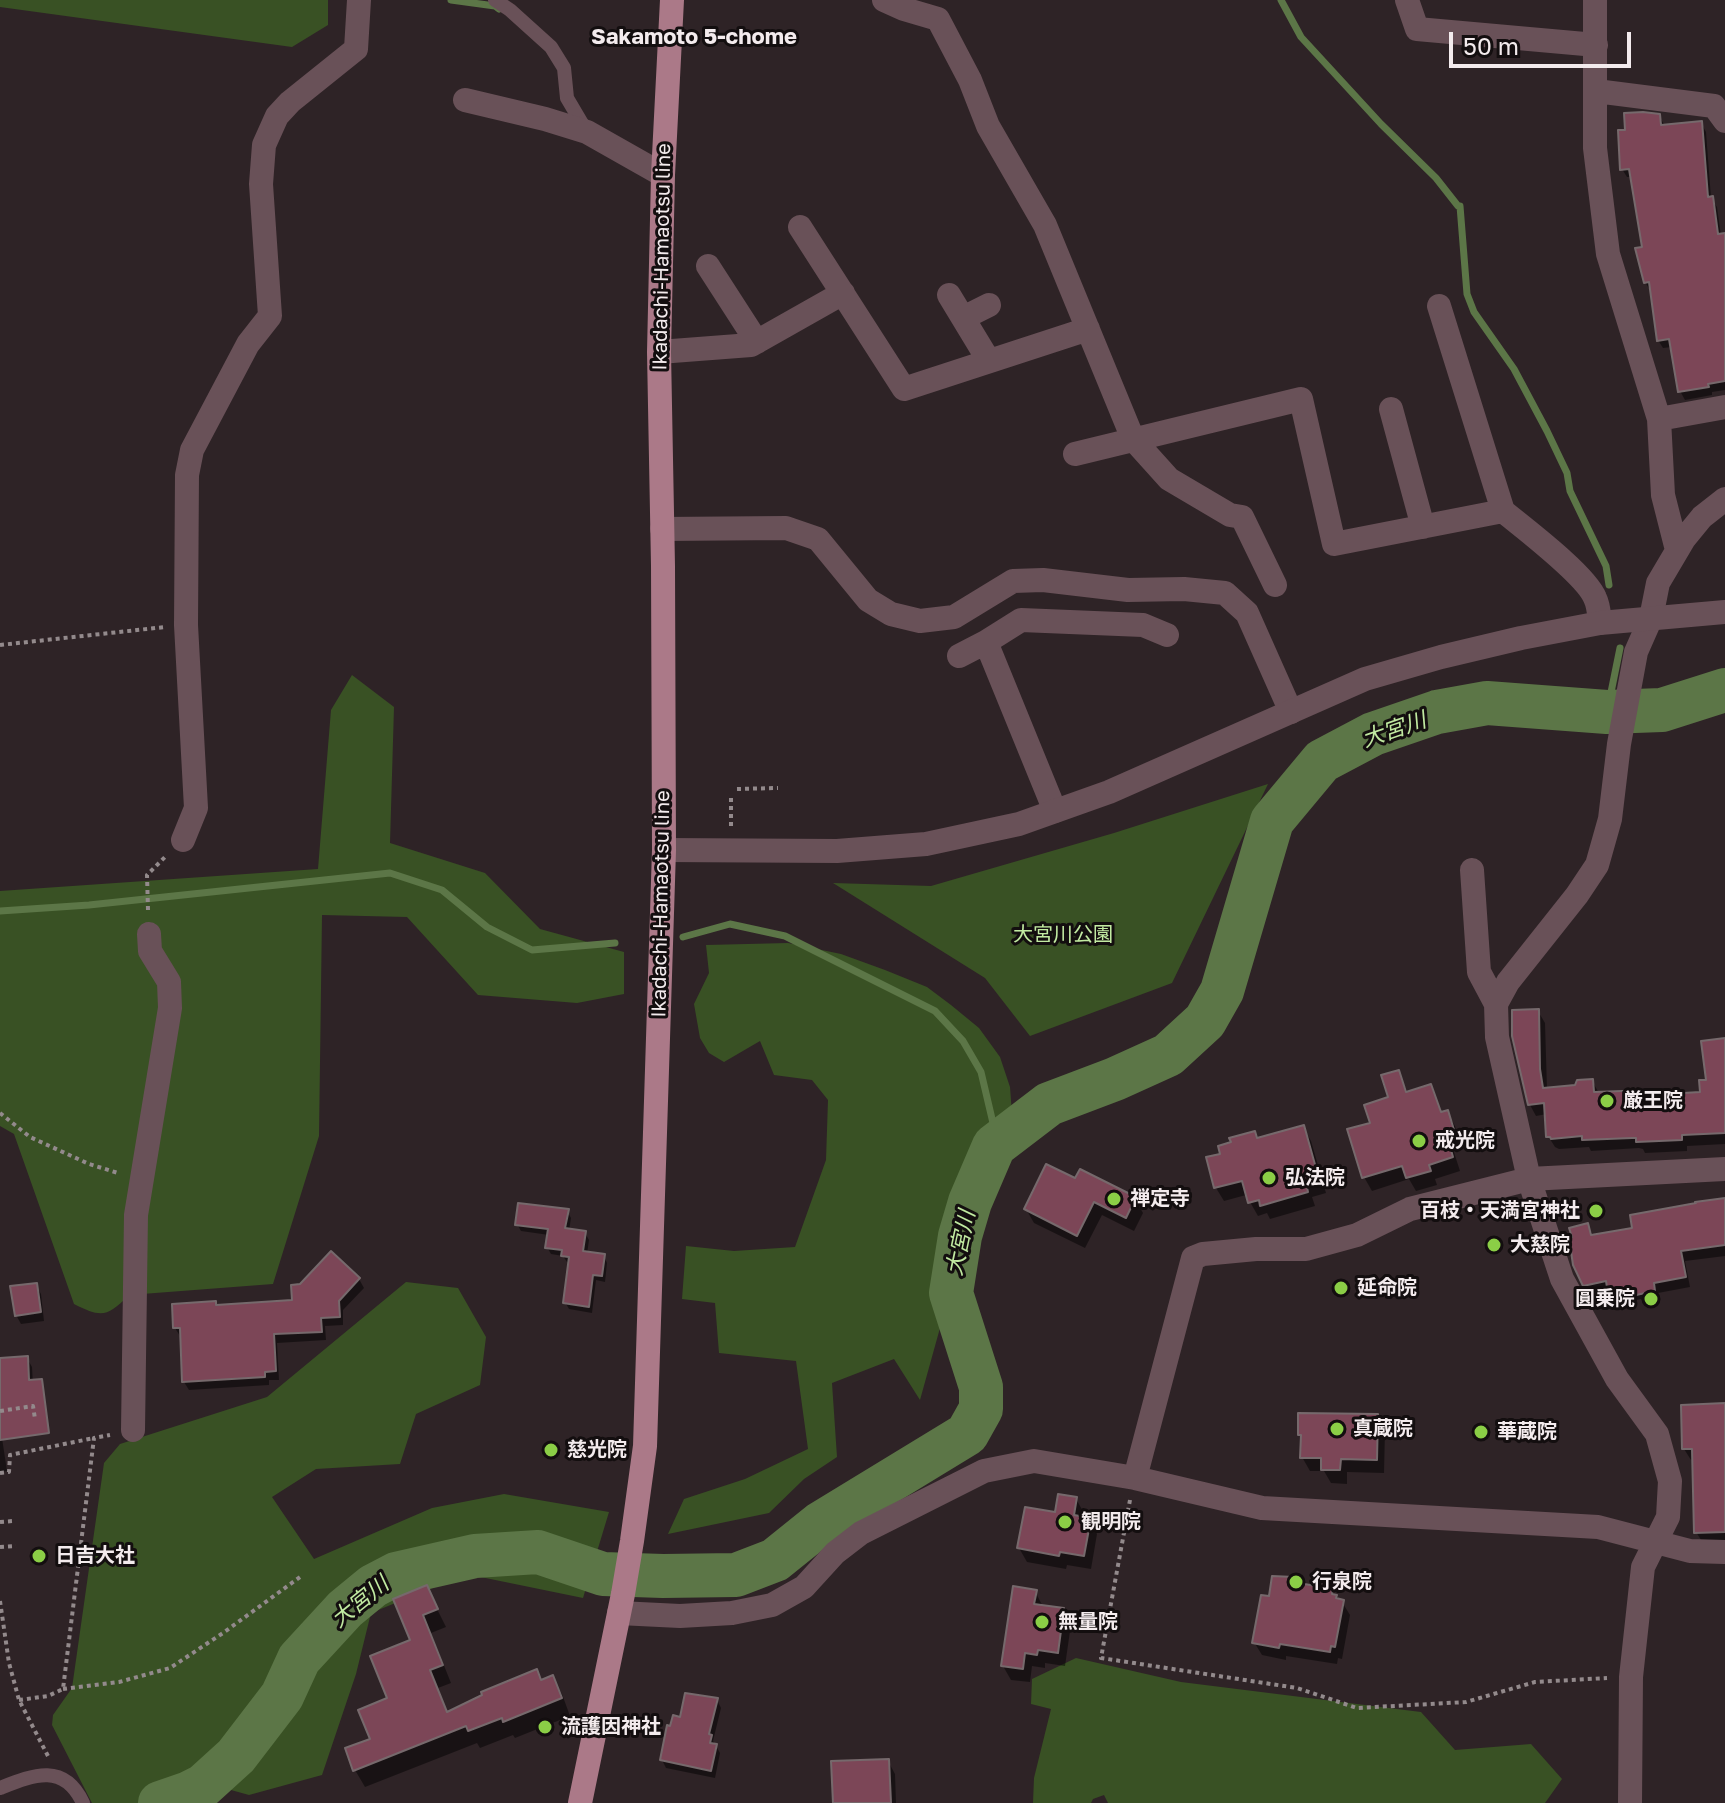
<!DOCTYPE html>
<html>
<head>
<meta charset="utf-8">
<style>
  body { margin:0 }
  #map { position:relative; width:1725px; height:1803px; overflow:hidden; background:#2e2326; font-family:"Golos Text",sans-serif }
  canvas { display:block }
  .scale { position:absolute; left:1449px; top:32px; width:182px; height:36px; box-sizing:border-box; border:4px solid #f3ebed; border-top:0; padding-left:10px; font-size:24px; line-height:28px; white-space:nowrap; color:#f3ebed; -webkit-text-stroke:6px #130e0f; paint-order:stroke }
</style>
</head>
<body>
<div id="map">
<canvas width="1725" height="1803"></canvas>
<div class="scale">50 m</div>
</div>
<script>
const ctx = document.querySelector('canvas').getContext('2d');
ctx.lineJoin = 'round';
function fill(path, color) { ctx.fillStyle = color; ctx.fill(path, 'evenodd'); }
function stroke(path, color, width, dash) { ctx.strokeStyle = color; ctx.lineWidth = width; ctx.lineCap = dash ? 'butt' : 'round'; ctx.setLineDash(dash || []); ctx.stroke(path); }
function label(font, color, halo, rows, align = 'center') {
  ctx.font = font + ' "Golos Text","Noto Sans JP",sans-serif'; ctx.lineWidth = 6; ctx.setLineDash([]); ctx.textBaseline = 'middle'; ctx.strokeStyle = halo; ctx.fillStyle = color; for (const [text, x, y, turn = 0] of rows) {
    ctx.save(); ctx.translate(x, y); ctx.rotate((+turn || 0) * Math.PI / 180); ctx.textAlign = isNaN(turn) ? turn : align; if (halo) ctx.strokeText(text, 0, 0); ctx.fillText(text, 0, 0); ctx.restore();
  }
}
fill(new Path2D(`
  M0,0H328V25L292,47L0,7Z
  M352,675L394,707L390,843L485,873L540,929L624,952V994L577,1003L478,995L407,917L322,915L319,1136L273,1284L129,1295C107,1317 102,1318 74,1304L14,1134L0,1126V891L318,869L331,710Z
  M1268,784L1172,983L1030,1036L985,978L833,883L931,886L1114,833Z
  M788,943L841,954L885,970L927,987L951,1005L979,1028L1000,1057L1010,1087L1012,1114L985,1137L960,1197L940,1328L920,1400L894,1359L832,1383L837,1457L804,1479L769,1513L668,1534L684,1499L745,1479L808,1449L796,1361L719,1353L715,1303L682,1299L686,1246L734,1251L795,1247L826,1160L828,1100L812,1080L774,1075L760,1041L724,1062L709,1053L700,1038L694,1004L709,973L706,945Z
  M406,1282L458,1288L486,1337L480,1385L416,1414L400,1464L316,1469L272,1497L314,1559L432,1508L504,1494L609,1512L583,1598L466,1574L371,1613L356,1674L322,1775L249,1795L195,1780L150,1798L142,1803H92L52,1725L53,1715L72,1688L104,1463L120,1444L267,1397Z
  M1076,1658L1181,1682L1421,1712L1455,1750L1531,1744L1562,1779L1545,1803H1108L1104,1795L1093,1799L1091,1803H1033L1034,1778L1051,1709L1031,1704L1032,1679Z`), '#395124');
fill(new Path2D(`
  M1659,116L1665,126L1701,123L1706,132L1711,198L1717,207L1721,236L1725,235V390L1712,392V395L1685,400L1680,391L1672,347L1663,348L1658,340L1650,290L1645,282L1644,248L1632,177H1627L1622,169Z
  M1538,1011L1545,1023L1547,1089L1576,1087L1592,1081L1599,1093L1652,1097L1703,1094L1725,1040V1144L1687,1146V1151L1645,1153L1643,1149L1639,1148L1591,1151L1589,1147L1559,1149L1555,1147L1548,1136L1547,1114L1536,1116L1530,1105Z
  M1398,1072L1408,1093L1430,1087L1443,1114L1447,1112L1455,1126L1460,1143L1452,1146L1460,1171L1435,1179L1437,1185L1416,1191L1409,1179L1372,1191L1364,1177L1372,1124L1391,1099Z
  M1303,1127L1311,1141L1326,1193L1312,1197L1315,1206L1270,1219L1267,1213L1258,1216L1246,1195L1224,1201L1216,1188L1208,1159L1257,1140Z
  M1076,1181L1135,1199L1143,1213L1134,1231L1102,1215L1085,1248L1034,1223L1026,1209Z
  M1725,1200V1256L1685,1261L1690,1287L1658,1293L1659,1301L1644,1304L1641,1299L1616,1304L1610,1291L1591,1295L1585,1285L1587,1226L1594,1236L1635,1229Z
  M567,1211L571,1218L569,1231L585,1233L589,1240L587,1254L604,1256L607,1263L605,1282L596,1280L592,1313L569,1309L565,1302L571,1263L567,1262L563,1256L551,1254L547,1247L549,1235L521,1231L517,1224Z
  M331,1254L359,1279L364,1288L343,1310V1325L325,1326L326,1340L277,1343L279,1380H269V1385L189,1390L184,1382L182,1336H180L175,1328L215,1303L217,1307L294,1302L301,1286Z
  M36,1285L41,1294L44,1321L21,1324L16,1315Z
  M27,1358L32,1367L34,1405L0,1406V1360Z
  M1725,1405V1543H1703L1696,1532L1695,1460H1691L1684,1449Z
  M1377,1416L1385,1430L1384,1473L1347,1472V1484L1331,1483L1324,1471H1310L1302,1457L1303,1439L1300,1434Z
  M0,1435L2,1438L7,1471L0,1472Z
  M1076,1499L1084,1513L1083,1519L1089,1520L1097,1534L1091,1569L1067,1565L1066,1569L1027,1562L1019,1548Z
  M1293,1579L1296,1584L1332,1590L1338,1601L1342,1602L1350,1615L1342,1659L1338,1658L1337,1664L1286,1656V1660L1262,1655L1254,1642L1270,1599Z
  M426,1587L446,1627L431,1633L451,1683L438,1688L448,1713L536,1671L542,1682L552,1677L562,1694L570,1716L515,1738L513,1735L480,1748L477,1743L365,1787L355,1770L373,1740L413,1641Z
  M1035,1591L1043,1607L1063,1610L1071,1624L1065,1666L1045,1663V1668L1032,1666L1030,1682L1011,1680L1003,1666Z
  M717,1700L721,1708L713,1741L720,1753L715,1778L666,1768L662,1760L681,1720Z
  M888,1761L895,1774L896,1803H835Z`), '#0007');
stroke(new Path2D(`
  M451,0L495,6L499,9
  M1281,0L1301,37L1381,124L1436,178L1458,206H1460L1467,294L1474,312L1514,369L1547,431L1567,473L1570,491L1606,566L1609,585
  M1607,712L1620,648
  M0,911L89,905L390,873L442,890L487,927L532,950L615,943
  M683,937L730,924L785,936L935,1011L963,1041L981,1072L993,1123L1003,1139`), '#5c7647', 7);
stroke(new Path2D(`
  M160,1803L189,1793L203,1786L236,1756L282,1696L299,1659L345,1609L373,1586L396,1574L475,1556L538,1552L603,1574L663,1576L736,1575L775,1560L821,1523L967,1434L981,1409V1387L951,1293L960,1236L970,1202L994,1146L1049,1104L1115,1079L1168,1055L1205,1021L1222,991L1272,821L1322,761L1373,734L1437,712L1487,703L1607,712L1662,710L1725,690`), '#5c7647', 44);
const building = new Path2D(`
  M1643,112L1660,114L1661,125L1702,121L1708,197L1713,196L1718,234L1725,233V381L1708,384L1709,387L1678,392L1669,339L1657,341L1649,282L1644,283L1635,248L1642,247L1629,169L1620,170L1618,130H1625L1624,113Z
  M1539,1009L1540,1069L1543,1088L1575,1085L1577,1080L1593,1079L1594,1092L1650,1090L1651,1095L1700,1092L1699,1080H1706L1701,1041L1725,1038V1133L1682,1135V1140L1636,1142V1138H1632L1582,1140V1136L1551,1139L1550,1137H1546L1544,1103L1528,1105L1512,1036V1010Z
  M1399,1070L1406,1092L1431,1084L1441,1112L1448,1110L1454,1130L1446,1132L1453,1157L1429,1165L1431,1171L1406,1178L1402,1166L1362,1178L1347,1129L1370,1123L1364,1105L1388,1097L1381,1075Z
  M1304,1125L1319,1179L1306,1183L1308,1192L1260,1206L1259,1200L1248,1203L1242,1181L1214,1188L1206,1157L1220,1154L1218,1146L1231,1142L1229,1138L1255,1131L1257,1138Z
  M1046,1164L1075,1178L1080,1169L1136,1197L1126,1218L1094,1202L1077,1236L1024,1209Z
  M1725,1198V1245L1681,1251L1686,1277L1654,1283L1655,1291L1636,1295L1635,1290L1608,1294L1606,1281L1583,1286L1573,1265L1569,1237H1572L1569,1228L1588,1223L1591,1235L1632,1228L1630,1215L1696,1203L1695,1202Z
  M518,1203L569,1209L565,1228L586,1231L583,1251L605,1254L602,1276L593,1275L589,1307L563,1303L569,1257L561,1256L562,1250L545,1248L548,1229L515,1225Z
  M331,1251L360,1278L339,1301L340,1317L321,1318L322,1332L274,1334L276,1371L265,1372V1377L182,1382L180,1328H173L172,1304L216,1301V1305L292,1300L291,1285L300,1284Z
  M37,1283L41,1312L15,1316L10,1286Z
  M28,1356L29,1380L42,1379L49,1433L0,1440V1358Z
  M1725,1403V1532L1694,1533L1692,1449H1682L1681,1405Z
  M1298,1413L1378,1414L1377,1460L1341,1459L1340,1470H1321V1458H1300L1301,1435H1298Z
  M1058,1494L1077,1497L1074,1515L1091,1518L1084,1556L1060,1552L1059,1556L1017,1548L1025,1507L1055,1512Z
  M1272,1576L1294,1577L1293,1582L1333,1589L1332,1594L1337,1595L1336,1598L1344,1600L1335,1647L1331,1646L1330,1652L1280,1644L1279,1648L1252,1643L1261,1595L1269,1596Z
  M427,1585L438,1609L423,1615L443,1665L430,1670L447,1712L482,1695L481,1692L537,1669L541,1680L553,1675L562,1698L503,1722L502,1718L468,1731L466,1726L353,1771L345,1748L370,1739L358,1710L387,1698L370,1656L410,1640L393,1599Z
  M1013,1586L1037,1590L1034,1604L1064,1608L1058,1653L1038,1650L1037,1655L1025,1653L1023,1669L1001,1666Z
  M685,1693L718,1698L709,1734L712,1735L710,1743L717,1744L711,1771L660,1760L667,1725L670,1726L673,1715L680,1717Z
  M889,1759L891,1803H833L831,1761Z`);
fill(building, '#7c4657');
stroke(building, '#76696c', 2);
stroke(new Path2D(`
  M0,645L165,627
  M737,789L778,788
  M731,826V797
  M148,910L147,875L167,855
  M0,1113L30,1137L89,1164L118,1173
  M0,1411L33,1406L35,1419
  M0,1473L9,1472L10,1455L94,1438
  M1130,1500L1101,1658L1297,1688L1357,1708L1466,1702L1535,1682L1607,1678
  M0,1522L13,1521
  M0,1547L16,1546
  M0,1601L9,1663L19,1700L49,1758
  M63,1689L119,1682L170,1668L223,1633L300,1577
  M19,1700L48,1696L63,1689L94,1438L110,1435`), '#938a8c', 4, [4, 4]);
stroke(new Path2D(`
  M495,0L510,10L551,47L564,68L567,98L587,132
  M0,1788C33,1775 64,1762 83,1803`), '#695158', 14);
stroke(new Path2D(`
  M884,0L904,9L938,19L970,80L988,126L1045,225L1133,439L1169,479L1230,515L1242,517L1275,585
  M1407,0L1417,29L1596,45
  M1595,0V148L1608,254L1659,419L1663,495L1677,550
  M1596,91L1714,106L1725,121
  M465,100L545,119L587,132L663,175
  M800,227L904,389L1088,329
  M708,266L757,342
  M949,295L989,361
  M1439,306L1503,511
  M963,318L989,305
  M659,352L751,345L843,293
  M1391,409L1423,527
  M1659,419L1725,407
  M1075,454L1301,399L1334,544L1503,511C1525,529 1586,575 1595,598C1599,606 1599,615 1600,623
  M662,529L786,528L818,539L868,600L891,614L920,621L954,617L1013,581L1043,580L1128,590L1184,589L1225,593L1247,613L1291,712
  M959,656L986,642
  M1055,811L986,642L1021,620L1143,625L1167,635
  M183,840L196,808L186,625L187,475L192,450L248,344L270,316L261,184L264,145L277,116L290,102L356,49L359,0
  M1472,870L1479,972L1496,1004
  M133,1430L136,1215L170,1008L169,982L150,951L149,934
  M1135,1478L1193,1258L1203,1254L1256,1249H1306L1357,1235L1410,1209L1529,1179L1725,1169
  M619,1613L680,1616L732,1613L772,1605L804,1587L835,1553L861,1533L984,1471L1034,1461L1135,1478L1262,1508L1598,1527L1690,1551L1725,1552
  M1630,1803L1631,1677L1643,1567L1668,1517L1670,1481L1657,1434L1617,1379L1562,1279L1529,1179L1497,1037L1496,1004L1508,982L1577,895L1597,865L1610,819L1619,744L1636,652L1651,618L1658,583L1684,539L1702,517L1725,499`), '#695158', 24);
stroke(new Path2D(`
  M664,850L837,851L926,844L1019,824L1109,792L1365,679L1441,657L1521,638L1600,623L1725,612`), '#695158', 24);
stroke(new Path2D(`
  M580,1803L623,1594L632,1541L645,1446L664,850L663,566L659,352L663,175L672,0`), '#ab7988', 24);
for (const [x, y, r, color] of [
  [1607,1101,8,"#8bce46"],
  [1419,1141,8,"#8bce46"],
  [1269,1178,8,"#8bce46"],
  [1114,1199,8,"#8bce46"],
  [1596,1211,8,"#8bce46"],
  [1494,1245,8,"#8bce46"],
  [1341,1288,8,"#8bce46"],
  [1651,1299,8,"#8bce46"],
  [1337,1429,8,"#8bce46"],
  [1481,1432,8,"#8bce46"],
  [551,1450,8,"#8bce46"],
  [1065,1522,8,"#8bce46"],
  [39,1556,8,"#8bce46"],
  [1296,1582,8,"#8bce46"],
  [1042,1622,8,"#8bce46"],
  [545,1727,8,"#8bce46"]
]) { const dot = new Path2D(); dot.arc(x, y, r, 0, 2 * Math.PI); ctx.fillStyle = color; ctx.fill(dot); stroke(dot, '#130e0f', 3); }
label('20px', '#f3ebed', '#130e0f', [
  ["Ikadachi-Hamaotsu line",662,257,-89],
  ["Ikadachi-Hamaotsu line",661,904,-89]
]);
label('20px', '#c2eba2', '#130e0f', [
  ["大宮川公園",1063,935]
]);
label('bold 20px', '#f3ebed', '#130e0f', [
  ["厳王院",1623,1101],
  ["戒光院",1435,1141],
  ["弘法院",1285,1178],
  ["禅定寺",1130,1199],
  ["百枝・天満宮神社",1580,1211,"right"],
  ["大慈院",1510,1245],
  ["延命院",1357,1288],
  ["圓乗院",1635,1299,"right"],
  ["真蔵院",1353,1429],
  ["華蔵院",1497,1432],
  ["慈光院",567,1450],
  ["観明院",1081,1522],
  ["日吉大社",55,1556],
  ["行泉院",1312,1582],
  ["無量院",1058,1622],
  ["流護因神社",561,1727]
], 'left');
label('bold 22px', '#f3ebed', '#130e0f', [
  ["Sakamoto 5-chome",694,37]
]);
label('italic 22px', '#c1eaa1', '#130e0f', [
  ["大宮川",1394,730,-19],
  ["大宮川",961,1243,-78],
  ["大宮川",360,1602,-39]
]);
</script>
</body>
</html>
